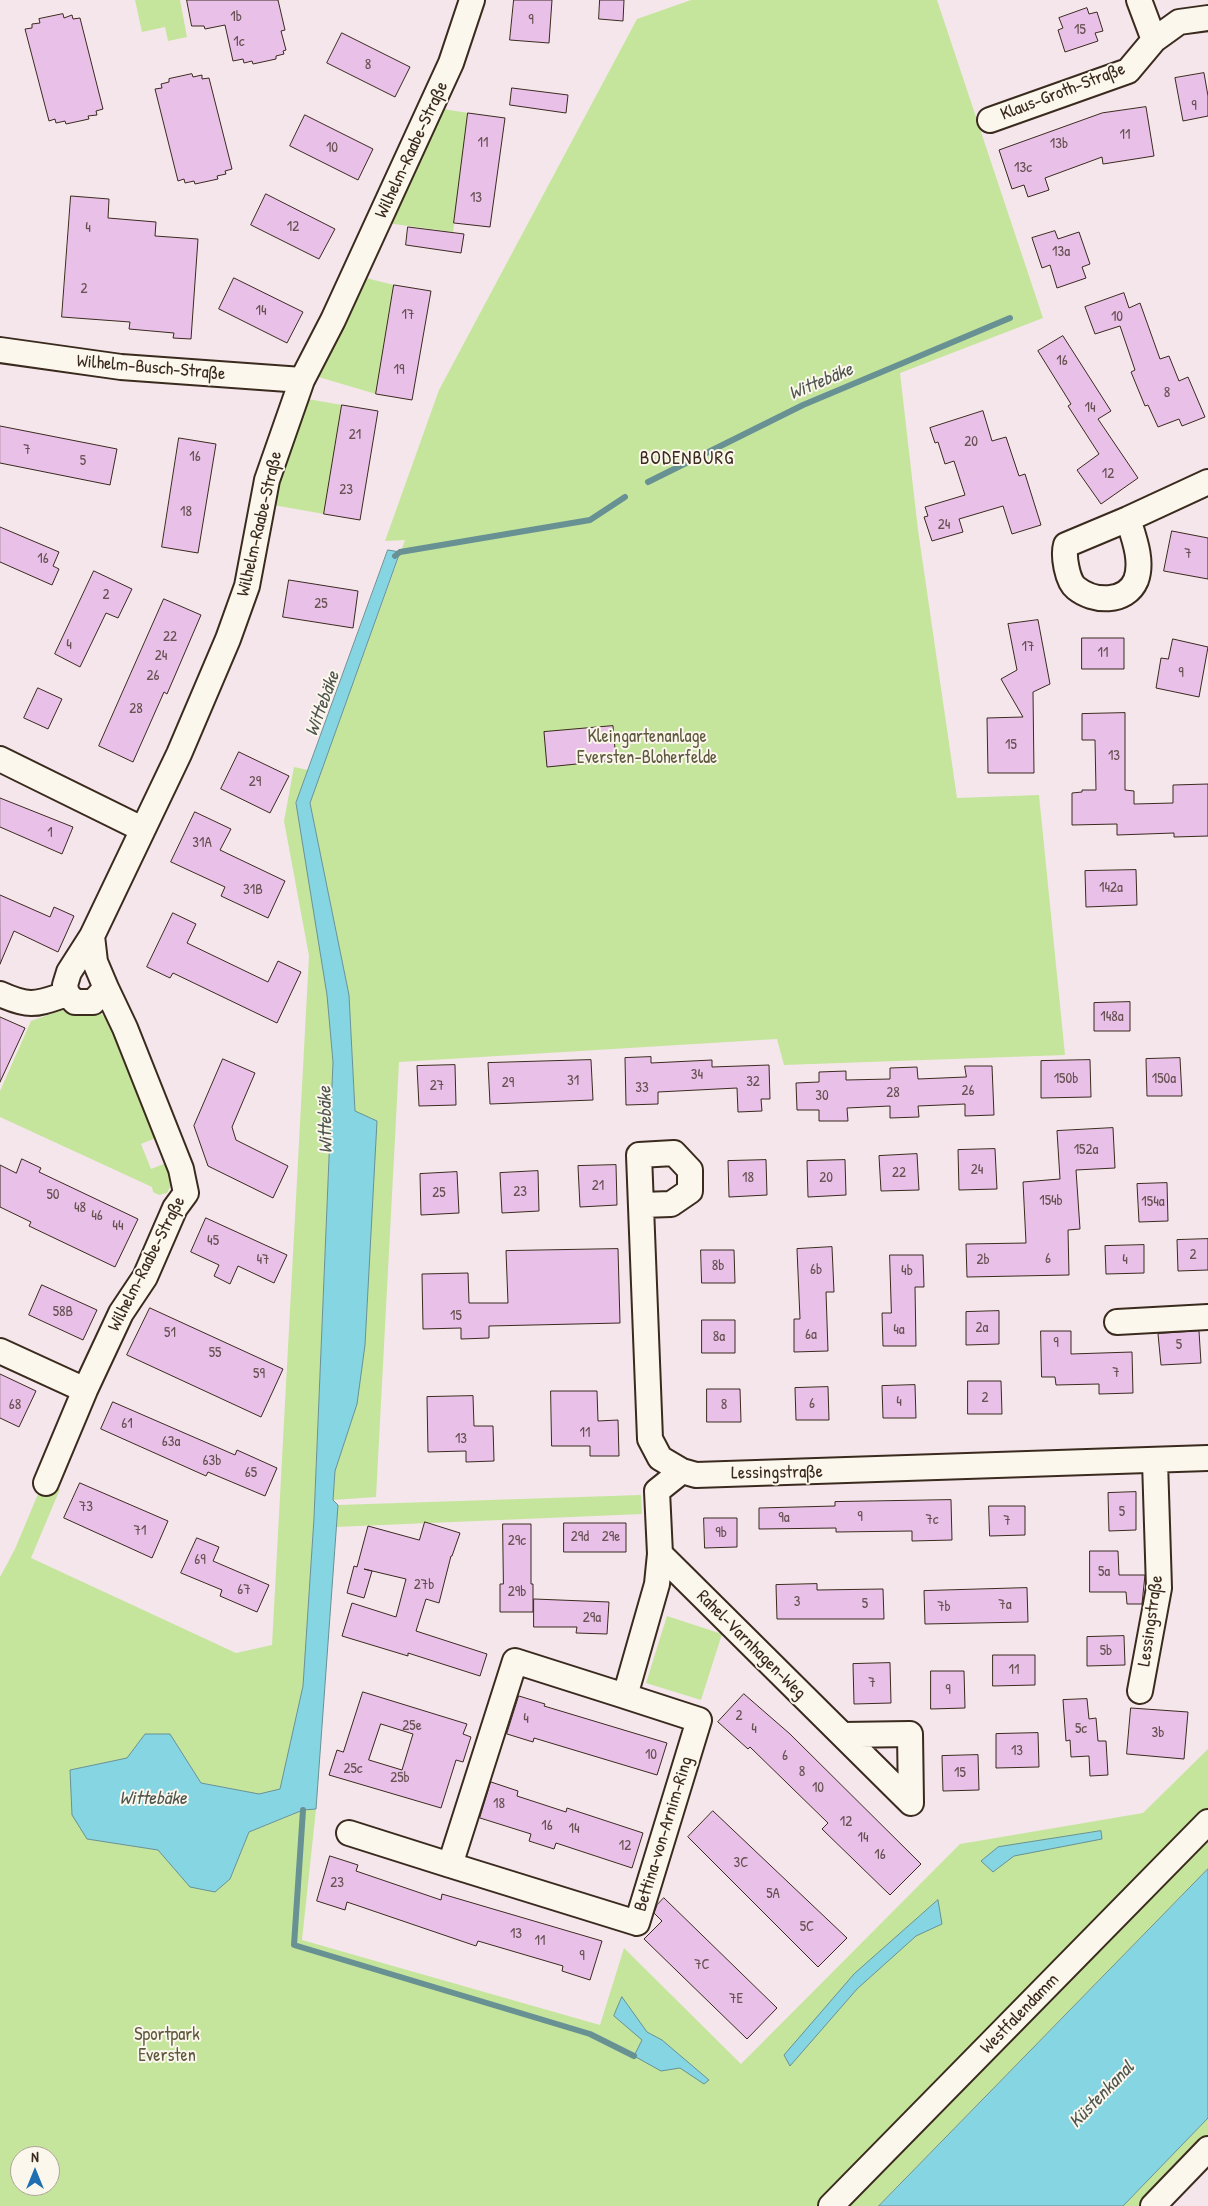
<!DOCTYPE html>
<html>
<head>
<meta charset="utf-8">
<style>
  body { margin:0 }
  #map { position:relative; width:1208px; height:2206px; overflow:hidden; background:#f5e6eb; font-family:"Patrick Hand",sans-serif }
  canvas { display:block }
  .north { position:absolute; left:10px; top:2146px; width:50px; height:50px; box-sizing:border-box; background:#fbf7ec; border:1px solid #aea59a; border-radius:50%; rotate:0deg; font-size:14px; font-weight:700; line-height:20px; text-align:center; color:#3b2a1e }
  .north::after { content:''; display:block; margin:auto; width:18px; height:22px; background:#1f6fb2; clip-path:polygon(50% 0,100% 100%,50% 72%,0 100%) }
</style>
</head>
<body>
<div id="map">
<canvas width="1208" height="2206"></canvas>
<div class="north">N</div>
</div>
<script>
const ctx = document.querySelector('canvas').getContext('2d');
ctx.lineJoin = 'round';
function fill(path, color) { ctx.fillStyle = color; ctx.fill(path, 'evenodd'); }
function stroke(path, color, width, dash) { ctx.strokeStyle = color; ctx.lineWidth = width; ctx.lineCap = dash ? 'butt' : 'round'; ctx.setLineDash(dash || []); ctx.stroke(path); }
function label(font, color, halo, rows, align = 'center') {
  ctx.font = font + ' "Patrick Hand",sans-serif'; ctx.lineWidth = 4; ctx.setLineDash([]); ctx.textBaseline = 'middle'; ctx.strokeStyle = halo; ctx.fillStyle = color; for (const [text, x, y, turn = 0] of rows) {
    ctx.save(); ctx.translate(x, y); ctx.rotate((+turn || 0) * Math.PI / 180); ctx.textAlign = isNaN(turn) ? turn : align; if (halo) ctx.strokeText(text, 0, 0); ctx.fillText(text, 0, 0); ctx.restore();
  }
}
fill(new Path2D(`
  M135,0H180L187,37L168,41L165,27L142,32Z
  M691,0H937L1043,318L900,373L918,530L957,798L1039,795L1065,1055L784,1065L777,1039L399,1062L376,1497L333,1500L335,1471L357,1404L355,1111L349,995L310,803L405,540L385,541L439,390L637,19Z
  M431,107L468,113L453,232L379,222Z
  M354,275L394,285L376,394L305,373Z
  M296,397L342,405L324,514L262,503Z
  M294,767L308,770L296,803L327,995L333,1062L314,1518L303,1686L280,1789L259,1794L201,1783L170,1735L145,1734L128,1758L70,1770L87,1839L158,1850L190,1886L230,1879L249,1832L303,1810L316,1809L302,1940L600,2025L624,1948L741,2064L960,1844L1143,1813L1208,1749V1869L879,2206H0V1577L15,1549L43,1482L60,1489L31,1558L236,1653L272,1645L309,956L284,821ZM20,2156H50V2186H20Z
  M62,1010C74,1016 84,1017 96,1011L111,1020L156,1138L141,1144L151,1169L166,1163L171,1166L172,1183L167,1193L159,1195L153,1192L152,1187L0,1117V1091L31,1021Z
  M641,1495L642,1514L335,1527L338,1505Z
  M667,1616L722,1634L701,1700L646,1683Z
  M1208,2118V2149L1153,2206H1123Z`), '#c5e59d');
const water = new Path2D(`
  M388,550L400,552L310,803L349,995L355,1111L377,1121L365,1345L357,1404L335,1471L333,1500L338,1505L316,1809L303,1810L249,1832L230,1879L215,1892L190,1887L158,1850L87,1839L72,1815L70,1770L127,1758L145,1734H170L201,1783L259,1794L280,1789L303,1686L314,1518L333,1062L327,995L296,803Z
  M1101,1831L1102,1839L1014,1856L993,1872L981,1861L998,1847Z
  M1208,1869V2118L1123,2206H879Z
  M938,1900L942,1924L916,1936L857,1989L790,2066L784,2055L854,1974Z
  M622,1997L647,2032L662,2040L709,2080L704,2084L680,2068L661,2071L634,2056L642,2040L614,2016Z`);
fill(water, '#86d5e3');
stroke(water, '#689194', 1);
stroke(new Path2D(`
  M648,482L803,405L1010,318
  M395,556L400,552L590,520L625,497
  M303,1810L294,1945L590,2034L634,2056`), '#689194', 6);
const building = new Path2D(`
  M187,0H278L285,30L281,31L286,50L283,51L284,54L276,56V59L253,64L252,61L244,63L243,59L233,61L225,25L205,29L204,26H192Z
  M514,0H552L549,43L510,40Z
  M600,0H624L623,21L599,19Z
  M1087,8L1089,14L1097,12L1103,31L1095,33L1098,41L1065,52L1058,30L1063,28L1059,18Z
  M63,14L64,18L72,15L73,19L80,18L103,109L96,111L97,115L88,116L89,119L66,124L65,121L56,123L55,119L49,121L25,29L32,28V24L40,23L39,19Z
  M342,33L410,67L395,97L327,63Z
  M1204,73L1208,96V116L1183,121L1175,78Z
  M192,74L193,77L202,75V79L209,78L232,169L225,171L226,174L217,176L218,179L195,184L194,181L185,183L184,179L178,181L155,89L162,88L161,84L169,82V79Z
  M512,88L568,95L566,113L510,105Z
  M1146,107L1154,156L1103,164L1102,157L1045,178L1049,190L1028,197L1024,185L1012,189L999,150L1102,113Z
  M468,113L505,118L490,227L454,223Z
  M305,115L373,149L358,180L290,146Z
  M266,194L335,229L319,259L251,225Z
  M71,196L109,199L108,218L156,222L155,236L198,239L191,339L173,338L174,333L129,329L130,322L62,317Z
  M408,227L464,234L461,253L406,245Z
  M1055,231L1058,239L1079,232L1090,264L1082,267L1086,278L1057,288L1050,265L1042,268L1032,238Z
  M234,278L303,312L287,343L219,309Z
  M394,285L431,291L412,400L376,394Z
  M1124,293L1129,308L1140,303L1160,359L1169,356L1179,381L1188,377L1205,417L1182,426L1179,419L1158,427L1148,405L1145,406L1131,372L1135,370L1120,326L1095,334L1085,307Z
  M1063,336L1111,411L1098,419L1138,478L1101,504L1077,470L1099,454L1068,406L1071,404L1038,351Z
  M342,405L378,411L360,520L324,514Z
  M983,411L992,441L1006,437L1019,476L1025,474L1041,525L1012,534L1003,506L959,519L963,532L932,541L924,517L928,516L925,507L965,495L954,461L945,464L938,442L935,443L930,428Z
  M0,426L117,449L110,485L0,463Z
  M179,438L216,444L198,553L162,547Z
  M0,527L59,552L53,566L59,569L52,585L0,562Z
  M1172,531L1208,538V579L1164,571Z
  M94,571L132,589L118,618L106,613L80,667L55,654Z
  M289,580L358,591L353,628L283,617Z
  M164,599L201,615L167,694L164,692L133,762L99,746Z
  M1038,620L1050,684L1033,692L1034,773H988L987,718L1023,717L1001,679L1017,670L1008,624Z
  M1082,638H1124V669H1082Z
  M1173,639L1208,647L1199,697L1156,688L1161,658L1168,659Z
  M38,688L62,699L48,729L24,718Z
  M1125,713V790L1134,791V804L1173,803V785L1208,784V836L1174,837V833L1117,835V824L1072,825V793L1082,792V790H1096L1095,740H1082V714Z
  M613,726L616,760L547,767L544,732Z
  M239,752L289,776L270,813L221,789Z
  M0,798L73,827L62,854L0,827Z
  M195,812L231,829L220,850L285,881L268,918L221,896L225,887L171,862Z
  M1136,870L1137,905L1086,907L1085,871Z
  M0,895L50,917L54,907L74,916L58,952L14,931L0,964Z
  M173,913L196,924L187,943L268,982L278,961L301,972L277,1023L173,973L170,978L147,967Z
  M1130,1002V1031H1094V1003Z
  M0,1017L25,1028L0,1082Z
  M651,1057V1063L712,1060V1067L769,1065L770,1099H761L762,1111L738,1112L737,1088L658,1092V1104L626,1105L625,1058Z
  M1180,1058L1182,1096H1147L1146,1059Z
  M223,1059L255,1073L232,1127L236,1140L288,1166L273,1198L208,1166L194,1126Z
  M591,1060L593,1100L490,1104L488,1063Z
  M1090,1060L1091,1097L1041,1098V1061Z
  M455,1065L456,1105L419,1106L417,1066Z
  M965,1066H992L994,1115L965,1116V1104L918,1106L919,1117L890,1118V1106L847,1108L848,1121H819V1110H797L796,1083L819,1082V1072L846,1071V1080L890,1079V1068L917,1067L918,1079L966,1077Z
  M1113,1128L1115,1168L1076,1170L1080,1229L1068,1230L1069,1275L967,1277L966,1244L1026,1243L1023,1182L1060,1179L1057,1131Z
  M995,1149L997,1189L959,1190L958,1150Z
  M917,1154L919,1190L881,1191L879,1156Z
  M22,1159L41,1168L39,1172L138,1219L115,1267L29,1226L31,1222L0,1207V1165L16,1173Z
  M766,1160L767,1195L729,1197L728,1161Z
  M845,1160L846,1195L808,1197L807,1161Z
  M616,1165L617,1205L580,1207L578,1166Z
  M538,1171L539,1211L502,1213L500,1173Z
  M457,1172L459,1213L421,1215L420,1174Z
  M1167,1183L1168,1221L1139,1222L1137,1184Z
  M206,1218L287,1255L274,1283L238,1266L230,1284L214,1276L219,1265L191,1252Z
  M1208,1239V1270L1178,1271L1177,1240Z
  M1144,1245V1273L1106,1274L1105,1246Z
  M832,1247L834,1292H826L828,1351L794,1352V1319H800L797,1249Z
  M618,1249L620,1323L489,1326V1338L461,1339V1328L423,1329L422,1274L468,1273L469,1303H508L506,1251Z
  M701,1250H734L735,1283H702Z
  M890,1255H923L924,1287H915L916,1346H883L882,1313H891Z
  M42,1285L97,1310L83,1340L29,1315Z
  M150,1308L283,1369L261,1417L127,1355Z
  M999,1311V1344L966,1345V1312Z
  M702,1320H735V1353H702Z
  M1041,1331H1071V1354L1132,1352L1133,1393L1099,1394V1384L1056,1385L1055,1377H1042Z
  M1199,1331L1201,1363L1161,1365L1158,1334Z
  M0,1374L36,1391L19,1427L0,1418Z
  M968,1381H1001L1002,1414H968Z
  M915,1385L916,1418H883L882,1386Z
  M828,1387L829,1420H796L795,1388Z
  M707,1389H740L741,1422H707Z
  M551,1391H597L598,1421L618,1420L619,1456H590V1446H552Z
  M473,1396L474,1426H493L494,1461L466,1462V1451L428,1452L427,1397Z
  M113,1402L235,1455L237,1450L277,1468L265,1496L208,1472L206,1476L101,1429Z
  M80,1483L168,1521L152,1558L64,1518Z
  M1136,1492V1530L1109,1531L1108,1493Z
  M951,1500L952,1540L912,1541V1531L836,1532V1528L759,1529V1508L835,1506V1502Z
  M989,1506H1025V1535L990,1536Z
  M704,1518H737V1547L705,1548Z
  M425,1522L460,1533L452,1556H451L439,1603L426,1599L416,1631L487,1654L480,1676L408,1653V1656L342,1636L352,1603L396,1617L406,1579L364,1569L372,1571L364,1598L347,1593L354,1566L357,1567L368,1526L419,1540Z
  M564,1523H626V1552H564Z
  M503,1524H531V1584H533V1612H500V1584H503Z
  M197,1538L219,1547L213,1561L269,1585L257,1612L220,1596L222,1590L181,1573Z
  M1090,1551H1118L1119,1575H1145L1142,1604H1127L1126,1592H1090Z
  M817,1584V1590L883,1589L884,1619H777L776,1585Z
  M1027,1588L1028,1622L925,1624L924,1591Z
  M534,1599L609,1602L607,1634L576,1633L577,1627H534Z
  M1124,1636L1125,1665L1087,1666V1637Z
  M993,1655H1035V1685L993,1686Z
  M890,1663L891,1703L854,1704L853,1664Z
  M931,1671H964L965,1708L931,1709Z
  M363,1692L467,1724L463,1734L471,1737L463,1762L456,1760L441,1808L329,1775L337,1750L343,1752ZM381,1724L413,1734L402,1770L369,1760Z
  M744,1694L790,1734L921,1864L890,1895L822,1829L828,1823L750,1747L748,1749L718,1722Z
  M519,1696L545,1704L544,1706L667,1743L657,1775L534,1738L533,1742L507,1734Z
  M1087,1699L1089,1719L1096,1718L1098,1741H1106L1108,1775L1090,1776L1089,1756L1071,1757L1070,1740L1066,1741L1063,1700Z
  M1131,1708L1188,1712L1184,1759L1127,1754Z
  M1038,1733L1039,1767L996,1768V1734Z
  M978,1755L979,1790L943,1791L942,1756Z
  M491,1782L518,1791L517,1796L566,1812L567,1808L643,1833L632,1868L556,1843L554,1849L529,1841L531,1834L480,1818Z
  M713,1811L847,1938L818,1967L688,1837Z
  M330,1856L358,1865L356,1871L441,1900L442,1894L602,1941L590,1980L562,1971L563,1966L478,1941L476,1946L347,1902L345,1910L317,1901Z
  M664,1898L777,2008L747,2039L644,1939L662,1921L654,1913L657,1905Z`);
fill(building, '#e8c0e8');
stroke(building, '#3b2a1e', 1);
const minor = new Path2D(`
  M1139,0L1154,40
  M990,120L1128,71L1154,40L1179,22L1208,18
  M0,350L121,367L302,380
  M1128,519C1134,538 1143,561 1136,580C1126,604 1093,602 1076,588C1067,581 1063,555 1066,545L1128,519L1208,482
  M0,759L142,829
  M92,936L95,962L106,988L93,1002H75L67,994L65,985L69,972L92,936L179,754L228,639L247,586L267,480L302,380L333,320L451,63L472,0
  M0,994C31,1008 36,1004 67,994
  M642,1205L671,1204L690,1191V1170L674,1153L639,1155L650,1439L660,1458L682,1471L696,1475L1208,1458
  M1117,1322L1208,1317
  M0,1351L85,1390
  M46,1483L85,1390L121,1313L145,1277L175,1208L186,1193L181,1169L125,1028L106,988
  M660,1554L911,1803L910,1734L843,1735
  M1140,1691L1159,1588L1155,1461
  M625,1696L699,1720L637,1923L450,1865L515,1661L625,1696L657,1584L660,1554L657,1491L682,1471
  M349,1833L450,1865
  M831,2206L1208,1822
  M1153,2206L1208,2149`);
stroke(minor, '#3b2a1e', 28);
stroke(minor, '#fbf7ec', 24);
label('15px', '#665050', null, [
  ["1b",236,17],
  ["9",531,20],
  ["15",1080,30],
  ["1c",239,42],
  ["8",368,65],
  ["9",1194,106],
  ["11",1125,135],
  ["11",483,143],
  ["13b",1059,144],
  ["10",332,148],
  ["13c",1023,168],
  ["13",476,198],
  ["12",293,227],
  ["4",88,228],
  ["13a",1061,252],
  ["2",84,289],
  ["14",261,311],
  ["17",408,315],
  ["10",1117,317],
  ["16",1062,361],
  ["19",399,370],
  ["8",1167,393],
  ["14",1090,408],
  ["21",355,435],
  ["20",971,442],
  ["7",27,450],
  ["16",195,457],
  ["5",83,461],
  ["12",1108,474],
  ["23",346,490],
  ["18",186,512],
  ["24",944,525],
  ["7",1188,554],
  ["16",43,559],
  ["2",106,595],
  ["25",321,604],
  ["22",170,637],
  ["4",69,645],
  ["17",1028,647],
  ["11",1103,653],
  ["24",161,656],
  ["9",1181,673],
  ["26",153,676],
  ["28",136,709],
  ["15",1011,745],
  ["13",1114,756],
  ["29",255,782],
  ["1",50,833],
  ["31A",202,843],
  ["142a",1111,888],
  ["31B",253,890],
  ["148a",1112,1017],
  ["34",697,1075],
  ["150b",1066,1079],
  ["150a",1164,1079],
  ["31",573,1081],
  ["32",753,1082],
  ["29",508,1083],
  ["27",437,1086],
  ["33",642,1088],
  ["26",968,1091],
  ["28",893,1093],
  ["30",822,1096],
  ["152a",1086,1150],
  ["24",977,1170],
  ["22",899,1173],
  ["18",748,1178],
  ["20",826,1178],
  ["21",598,1186],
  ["23",520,1192],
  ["25",439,1193],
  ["50",53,1195],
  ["154b",1051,1201],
  ["154a",1153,1202],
  ["48",80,1208],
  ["46",97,1216],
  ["44",118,1226],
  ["45",213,1241],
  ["2",1193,1255],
  ["6",1048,1259],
  ["47",263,1260],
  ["2b",983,1260],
  ["4",1125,1260],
  ["8b",718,1266],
  ["6b",816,1270],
  ["4b",907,1271],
  ["58B",63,1312],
  ["15",456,1316],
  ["2a",982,1328],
  ["4a",899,1330],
  ["51",170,1333],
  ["6a",811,1335],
  ["8a",719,1337],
  ["9",1056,1343],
  ["5",1179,1345],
  ["55",215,1353],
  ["7",1116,1373],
  ["59",259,1374],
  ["2",985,1398],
  ["4",899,1402],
  ["6",812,1404],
  ["68",15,1405],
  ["8",724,1405],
  ["61",127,1424],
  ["11",585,1433],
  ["13",461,1439],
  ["63a",171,1442],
  ["63b",212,1461],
  ["65",251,1473],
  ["73",86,1507],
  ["5",1122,1512],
  ["9",860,1517],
  ["9a",784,1518],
  ["7c",932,1520],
  ["7",1007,1521],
  ["71",140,1531],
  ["9b",721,1533],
  ["29d",580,1537],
  ["29e",611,1537],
  ["29c",517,1541],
  ["69",200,1560],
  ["5a",1104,1572],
  ["27b",424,1585],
  ["67",244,1590],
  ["29b",517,1592],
  ["3",797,1602],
  ["5",865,1604],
  ["7a",1005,1605],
  ["7b",944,1607],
  ["29a",592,1618],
  ["5b",1106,1651],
  ["11",1014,1670],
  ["7",872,1683],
  ["9",948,1690],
  ["2",739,1716],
  ["4",526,1719],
  ["25e",412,1726],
  ["4",754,1729],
  ["5c",1081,1729],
  ["3b",1158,1733],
  ["13",1017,1751],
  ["10",651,1755],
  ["6",785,1756],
  ["25c",353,1769],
  ["8",802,1772],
  ["15",960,1773],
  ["25b",400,1778],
  ["10",818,1788],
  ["18",499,1804],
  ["12",846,1822],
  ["16",547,1826],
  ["14",574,1829],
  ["14",863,1838],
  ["12",625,1846],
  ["16",880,1855],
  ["3C",741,1863],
  ["23",337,1883],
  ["5A",773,1894],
  ["5C",807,1927],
  ["13",516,1934],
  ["11",540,1941],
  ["9",582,1956],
  ["7C",702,1965],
  ["7E",736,1999]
]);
label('18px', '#3b2a1e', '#fbf7ec', [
  ["Klaus-Groth-Straße",1063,92,-21],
  ["Wilhelm-Raabe-Straße",412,150,-65],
  ["Wilhelm-Busch-Straße",151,368,5],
  ["Wilhelm-Raabe-Straße",260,524,-77],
  ["Wilhelm-Raabe-Straße",147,1264,-63],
  ["Lessingstraße",777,1473,-1],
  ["Lessingstraße",1151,1621,-82],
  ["Rahel-Varnhagen-Weg",751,1645,45],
  ["Bettina-von-Arnim-Ring",664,1834,-73],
  ["Westfalendamm",1020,2014,-46]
]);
label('18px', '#5e593e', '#fbf7ec', [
  ["Kleingartenanlage",647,737],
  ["Eversten-Bloherfelde",647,758],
  ["Sportpark",167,2035],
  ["Eversten",167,2056]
]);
label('italic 19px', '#4e554f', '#fbf7ec', [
  ["Wittebäke",821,382,-23],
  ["Wittebäke",323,704,-70],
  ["Wittebäke",326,1120,-91],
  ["Wittebäke",153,1799],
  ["Küstenkanal",1102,2095,-46]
]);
ctx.letterSpacing = '1px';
label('19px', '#3b2a1e', '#fbf7ec', [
  ["BODENBURG",687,459]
]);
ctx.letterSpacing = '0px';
</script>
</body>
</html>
